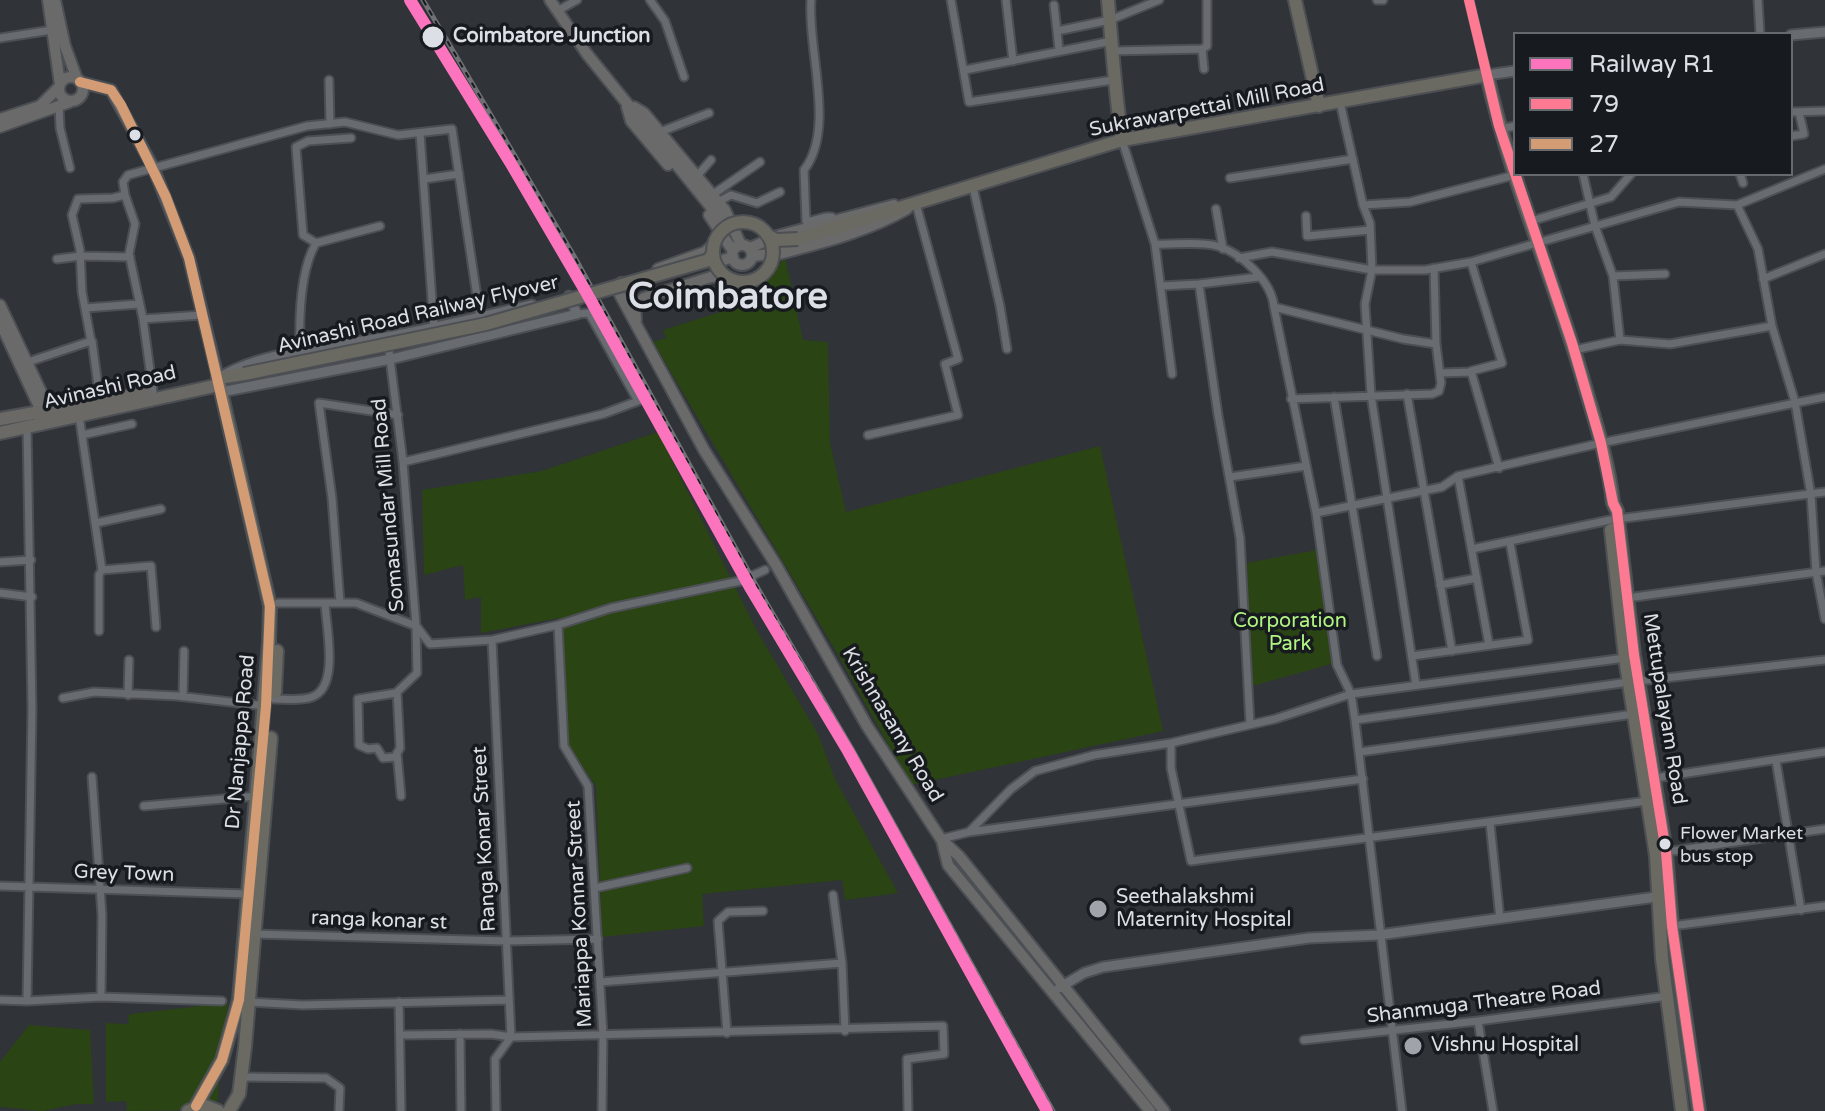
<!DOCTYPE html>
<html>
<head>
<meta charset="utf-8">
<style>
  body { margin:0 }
  #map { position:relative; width:1825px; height:1111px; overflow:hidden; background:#303338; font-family:"Varela Round",sans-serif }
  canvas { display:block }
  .legend { position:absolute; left:1513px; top:32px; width:280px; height:144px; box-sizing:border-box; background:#171a1e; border:2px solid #66696e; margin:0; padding:10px 14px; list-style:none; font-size:24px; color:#dce0e6 }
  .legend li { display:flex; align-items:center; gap:16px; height:40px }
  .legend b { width:40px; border:2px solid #66696e }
</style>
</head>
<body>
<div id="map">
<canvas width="1825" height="1111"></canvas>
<ul class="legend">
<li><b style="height:10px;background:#fc73be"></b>Railway R1</li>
<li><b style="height:10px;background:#fe7a93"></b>79</li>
<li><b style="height:10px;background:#d39c74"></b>27</li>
</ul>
</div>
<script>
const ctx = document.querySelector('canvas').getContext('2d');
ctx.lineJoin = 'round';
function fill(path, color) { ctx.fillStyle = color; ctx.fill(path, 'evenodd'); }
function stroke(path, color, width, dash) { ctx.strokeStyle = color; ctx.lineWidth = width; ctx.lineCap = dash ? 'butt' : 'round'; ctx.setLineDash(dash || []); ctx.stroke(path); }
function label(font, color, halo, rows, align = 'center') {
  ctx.font = font + ' "Varela Round",sans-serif'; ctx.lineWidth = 7; ctx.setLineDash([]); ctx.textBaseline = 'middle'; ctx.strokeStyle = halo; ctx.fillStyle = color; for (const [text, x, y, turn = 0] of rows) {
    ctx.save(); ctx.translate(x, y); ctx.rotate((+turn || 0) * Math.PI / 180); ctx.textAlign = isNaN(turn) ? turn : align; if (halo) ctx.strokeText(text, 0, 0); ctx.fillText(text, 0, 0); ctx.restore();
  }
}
fill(new Path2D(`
  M785,257L803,340L828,342L830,443L846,512L1100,446L1163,731L911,785L834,648L653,342L666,338L663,330L746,304L742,293L767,281Z
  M658,432L757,631L818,734L835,779L898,893L845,900L842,880L702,894L704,926L602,937L596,786L569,747L559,618L481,633V597L465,600L463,565L424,575L422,490L542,471Z
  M1316,550L1335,663L1252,686L1247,563Z
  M228,1003L217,1105L201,1110L127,1111L126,1101L106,1102V1023L128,1024L129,1014Z
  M29,1025L90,1030L94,1104H76L43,1111L0,1107V1062Z`), '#2a4414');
const minor = new Path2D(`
  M650,0L665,21L684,77
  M811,0C807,49 836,129 804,170L806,221C816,222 823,215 832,217L833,220
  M951,0L969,102L1113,80
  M1006,0L1013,61
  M1377,0H1383
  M1469,0L1487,75
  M1758,0L1760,34
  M1054,5L1057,31
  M557,11L577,0
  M0,38L52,30
  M1202,49L1204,69
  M1059,51L1057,31L1110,20L1159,0
  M1113,51L1202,49L1207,46V0
  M965,70L1112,41
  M329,80L330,124
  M1340,102L1363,205L1370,223L1372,270L1365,304L1371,395L1416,685
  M59,105L60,128L70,168
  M1791,112L1825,111
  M1500,129L1515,126
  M660,132L709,113
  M420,133L434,328
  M1791,136L1804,134L1799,112
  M1122,140L1155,244L1172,374
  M1583,174L1595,226L1613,276
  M1740,174L1743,183
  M697,176L711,160
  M1230,178L1353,159
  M424,179L459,174
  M973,187L1000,306L1007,349
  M125,195L135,224L129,254L143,319L153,392
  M712,195L760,162
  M718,202L731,195L757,203L780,192
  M1363,205L1410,202L1515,175
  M1737,205L1758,249L1772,326L1795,402L1811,495L1816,572L1825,619
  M1216,209L1223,249
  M1306,216L1307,236L1370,230
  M1531,221L1611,197L1631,174
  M316,243L303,235L296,147L308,141L351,138
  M1155,244C1174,245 1199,241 1217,246C1242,253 1272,282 1274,307L1403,339L1436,344
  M1239,258L1272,252L1372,270H1425L1471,262L1679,202L1737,205L1825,169
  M57,259L81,256L130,257
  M1471,262L1502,363L1471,371L1499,468
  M1763,279L1825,254
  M1199,284L1259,277
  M1161,286L1199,284L1218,415L1240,538L1250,724
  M1274,307L1316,513L1337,665L1351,694L1355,720L1402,1111
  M85,308L139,304
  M143,319L202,315
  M1620,340L1613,276L1665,274
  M92,341L100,401
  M388,343L403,462L416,626L417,673L396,693L358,699L359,745L368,749L377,748L383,758L395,757L400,748L397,692
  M1574,350L1620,340L1670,344L1772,326
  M300,352C299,321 300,270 316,243L380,226
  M28,362L91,341L82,292L80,250L72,215L78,199L113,198L125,195L123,182L128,175L307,126L345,122L398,135L452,129L480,317
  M1440,373L1471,372
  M1407,394L1452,651
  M1334,397L1377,656
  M1291,399L1432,394L1439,391L1441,383L1436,344L1434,268
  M79,415L102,570L151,566L156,627
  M27,427L32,710L27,1001
  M82,435L132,424
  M868,435L958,415L945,364L958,359L916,204
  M403,462L603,414L638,401L589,313L577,314
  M1458,476L1489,645
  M1230,477L1306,466
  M1316,513L1442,487L1458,476L1601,443L1825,397
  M96,523L161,509
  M1472,549L1610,520L1825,492
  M0,562L31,560
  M1440,585L1477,578
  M0,593L32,597
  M1627,598L1825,571
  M278,603H356L416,626
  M340,603L332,498L319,403L398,415
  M558,625L564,746L588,786L603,1035L602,1111
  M417,627L430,644L492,640L558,625L611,608L740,581L765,570
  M99,631V575L102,570
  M492,640L511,1037
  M1412,656L1528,640L1510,543
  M1638,681L1825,660
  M128,695L129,660
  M183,696L184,651
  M63,698L94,692L177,696L266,706
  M274,699C286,699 301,701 312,697C340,687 326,627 325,603
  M1355,720L1629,682
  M1171,743V768L1191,861L1647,801
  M1360,752L1634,714
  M397,753L401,796
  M1776,761L1801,910
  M92,777L102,915L101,997
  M1655,778L1825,752
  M144,806L257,796
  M1490,823L1500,919
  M969,832L1011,789L1035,771L1094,755L1171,743L1275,719L1351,694L1625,658
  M941,839L969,832L1363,779
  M1666,852L1825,829
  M0,886L247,894
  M595,888L687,868
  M833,895L842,963L845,1031
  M1672,926L1825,906
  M254,934L506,941L598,939
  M600,982L842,963
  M0,1000L27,1001L101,997L222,1001
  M248,1002L303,1005L509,1000
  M399,1002L401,1111
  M1478,1021L1493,1111
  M727,1033L718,921L728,912L763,911
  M460,1034L461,1111
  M401,1035L491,1034L511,1037L943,1026L944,1054L907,1059L908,1111
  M1304,1040L1478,1021L1668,996
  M241,1077L326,1078L340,1088L339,1111
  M496,1111L495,1059L511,1037`);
const tertiary = new Path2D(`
  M1791,35L1825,32
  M1487,75L1515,71
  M224,375C266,351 338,346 387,337C436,328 484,316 532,305
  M221,392L391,359L577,314L569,296
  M1059,988L1084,973L1103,967L1309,938L1379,935L1663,896`);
const secondary = new Path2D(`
  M48,0L60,84
  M55,0L65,46L77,79
  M550,0L587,54L727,227
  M59 89a12 12 0 1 1 24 0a12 12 0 1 1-24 0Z
  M80,82L111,90L153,167L189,258L218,378
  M627,107L631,121L668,165
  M634,107L644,113L725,210L741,245
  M0,119L40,106L58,88
  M0,127L70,102
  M709,215L733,251
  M732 255a10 10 0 1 1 20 0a10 10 0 1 1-20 0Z
  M750,248L777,236L894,205
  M752,257C762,253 772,256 783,253C825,242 869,231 907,209
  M717,262L733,257
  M658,269L705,252L714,244
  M621,283L618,287V291L704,450L776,565L867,726L941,839L959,856L1164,1111
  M0,305L49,409V416
  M636,320L635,306L644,298L711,277L725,276
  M0,322L41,411L40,419
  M942,841L948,865L1150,1111`);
const primary = new Path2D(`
  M0,419L146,393
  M0,433L219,385`);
const trunk = new Path2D(`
  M1108,0C1112,47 1115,93 1122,140
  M1295,0L1319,106
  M773,250L778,245L1122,140L1487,75C1511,182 1556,284 1586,390C1597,427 1609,465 1613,503L1617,511L1634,655L1666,852L1672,926L1699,1111
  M1611,530L1625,658L1656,856L1662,959L1682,1111
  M275,692L277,651
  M196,1106L222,1060L239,1000L269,642L270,606L218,378L244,374
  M188,1111L203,1105L218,1111
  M229,1111L239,1094L245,1047L271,738`);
stroke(minor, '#4c4f53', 11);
stroke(tertiary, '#4c4f53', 13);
stroke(secondary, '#4c4f53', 14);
stroke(primary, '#4c4f53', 16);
stroke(trunk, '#4c4f53', 16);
stroke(minor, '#686b6f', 7);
stroke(tertiary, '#686b6f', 9);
stroke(secondary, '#6a6a6b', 10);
stroke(primary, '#6a6965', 12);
stroke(trunk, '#6a6962', 12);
const rail = new Path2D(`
  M423,0L574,256L756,585L852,749L1053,1111`);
stroke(rail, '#6e7074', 5);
stroke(rail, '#171a1e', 2, [6]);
const trunkBridge = new Path2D(`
  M713 252a30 30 0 1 1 60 0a30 30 0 1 1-60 0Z
  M767,235L776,240L798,239
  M244,374L486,324L709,260L713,253`);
stroke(trunkBridge, '#4c4f53', 16, []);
stroke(trunkBridge, '#6a6962', 12);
stroke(new Path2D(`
  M1469,0L1499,126L1572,343L1601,443L1613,503L1617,511L1634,655L1666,852L1672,926L1699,1111`), '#fe7a93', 10);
stroke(new Path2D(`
  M80,82L111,90L121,105L166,197L189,258L270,606L266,706L239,1000L222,1060L196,1106`), '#d39c74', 10);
stroke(new Path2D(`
  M410,0L510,162L586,292L751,589L848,751L1047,1111`), '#fc73be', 12);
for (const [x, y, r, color] of [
  [433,37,12,"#dce0e6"],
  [135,135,7,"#dce0e6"],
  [1665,844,7,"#dce0e6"],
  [1098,909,10,"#a0a3a9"],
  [1413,1046,10,"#a0a3a9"]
]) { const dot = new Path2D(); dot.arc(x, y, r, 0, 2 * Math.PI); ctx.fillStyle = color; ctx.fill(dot); stroke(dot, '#171a1e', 3); }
label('18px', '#dce0e6', '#171a1e', [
  ["Flower Market",1680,834],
  ["bus stop",1680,857]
], 'left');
label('bold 20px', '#dce0e6', '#171a1e', [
  ["Coimbatore Junction",453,37]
], 'left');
label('20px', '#dce0e6', '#171a1e', [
  ["Sukrawarpettai Mill Road",1207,108,-11],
  ["Avinashi Road Railway Flyover",418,315,-13],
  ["Avinashi Road",110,388,-13],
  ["Somasundar Mill Road",389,505,-95],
  ["Mettupalayam Road",1664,709,81],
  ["Krishnasamy Road",892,725,59],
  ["Dr Nanjappa Road",241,742,-85],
  ["Ranga Konar Street",485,839,-93],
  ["Grey Town",124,874,2],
  ["Mariappa Konnar Street",580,914,-93],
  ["ranga konar st",379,921,2],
  ["Shanmuga Theatre Road",1484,1003,-7]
]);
label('20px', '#b1f483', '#171a1e', [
  ["Corporation",1290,622],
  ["Park",1290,645]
]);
label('20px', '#dce0e6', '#171a1e', [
  ["Seethalakshmi",1116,898],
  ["Maternity Hospital",1116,921],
  ["Vishnu Hospital",1431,1046]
], 'left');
label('bold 36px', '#dce0e6', '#171a1e', [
  ["Coimbatore",728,299]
]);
</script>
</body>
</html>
